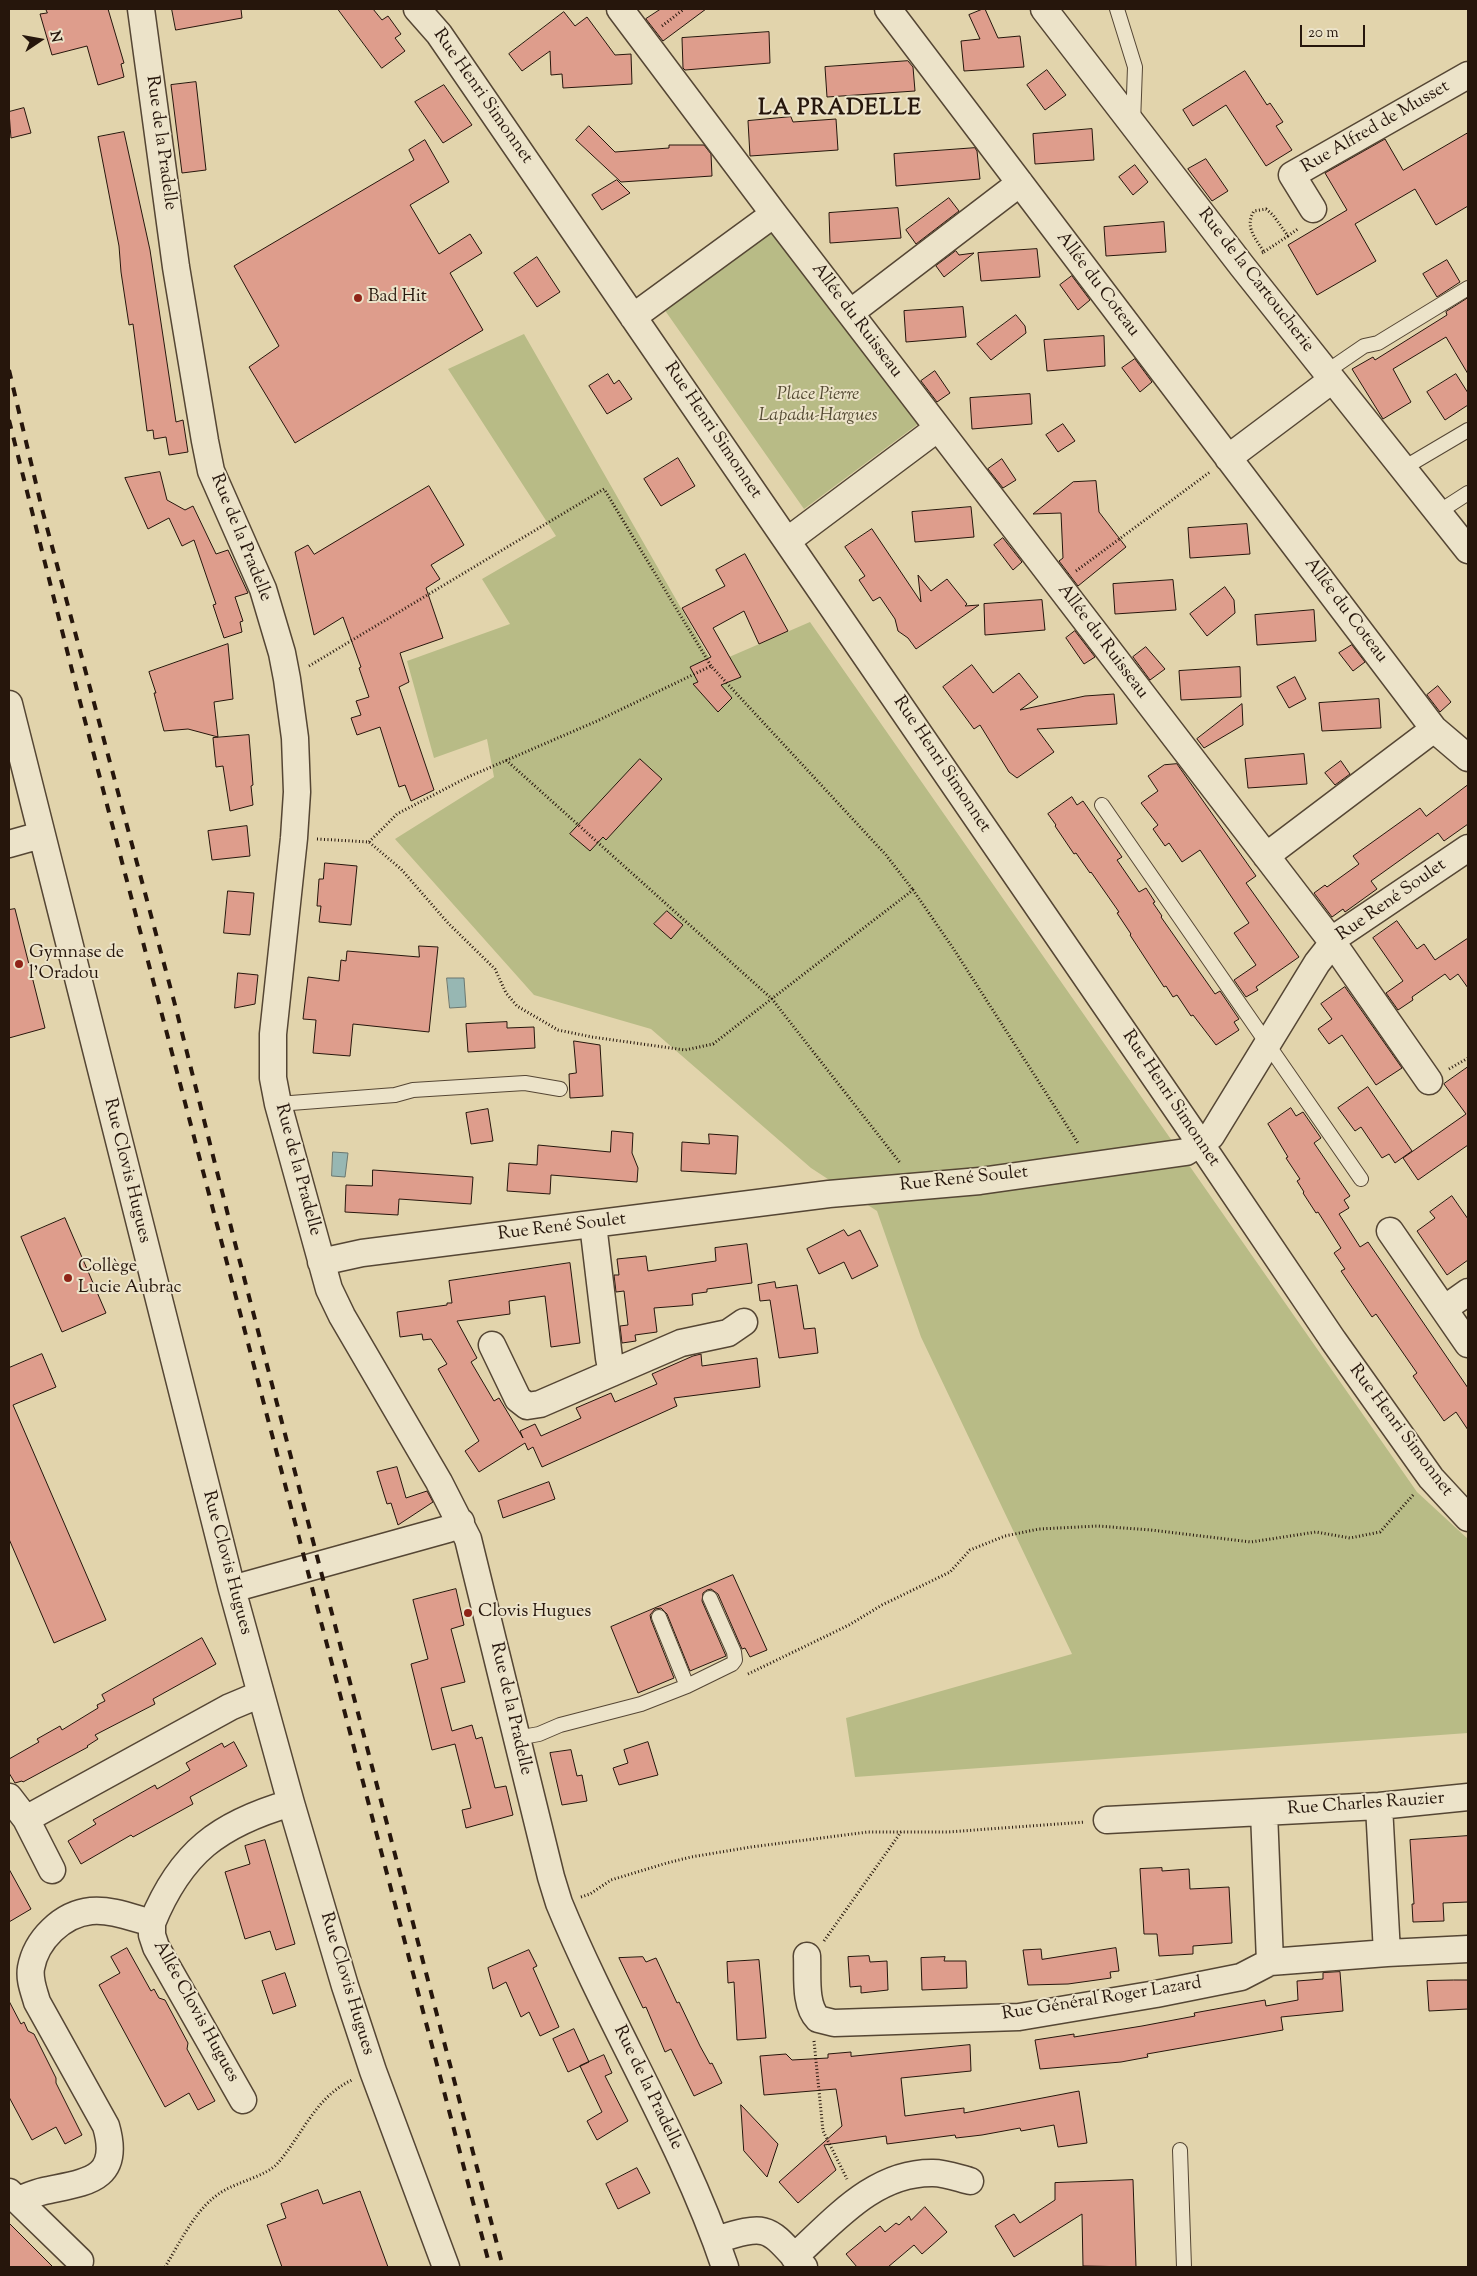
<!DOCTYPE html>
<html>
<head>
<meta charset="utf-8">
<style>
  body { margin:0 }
  #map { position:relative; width:1477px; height:2276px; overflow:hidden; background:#e2d4ac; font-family:"Sorts Mill Goudy",serif }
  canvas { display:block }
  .frame { position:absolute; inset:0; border:10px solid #26160c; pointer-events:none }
  .north { position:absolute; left:15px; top:15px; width:50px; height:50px; -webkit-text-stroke:4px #ece3c9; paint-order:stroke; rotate:78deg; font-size:14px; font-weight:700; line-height:20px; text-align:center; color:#26160c }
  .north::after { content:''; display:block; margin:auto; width:18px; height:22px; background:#26160c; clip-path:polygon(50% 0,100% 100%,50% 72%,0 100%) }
  .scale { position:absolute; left:1300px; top:25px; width:65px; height:22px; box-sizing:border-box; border:2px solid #26160c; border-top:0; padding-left:6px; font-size:15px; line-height:18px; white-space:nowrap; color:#26160c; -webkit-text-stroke:4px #ece3c9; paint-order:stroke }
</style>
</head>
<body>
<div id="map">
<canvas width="1477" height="2276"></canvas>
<div class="frame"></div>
<div class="north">N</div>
<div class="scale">20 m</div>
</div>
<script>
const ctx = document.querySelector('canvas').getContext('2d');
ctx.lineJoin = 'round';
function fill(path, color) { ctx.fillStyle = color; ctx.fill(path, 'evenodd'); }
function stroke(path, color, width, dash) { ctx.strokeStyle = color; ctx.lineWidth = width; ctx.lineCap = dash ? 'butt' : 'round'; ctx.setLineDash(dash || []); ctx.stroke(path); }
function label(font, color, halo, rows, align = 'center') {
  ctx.font = font + ' "Sorts Mill Goudy",serif'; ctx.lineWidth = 4; ctx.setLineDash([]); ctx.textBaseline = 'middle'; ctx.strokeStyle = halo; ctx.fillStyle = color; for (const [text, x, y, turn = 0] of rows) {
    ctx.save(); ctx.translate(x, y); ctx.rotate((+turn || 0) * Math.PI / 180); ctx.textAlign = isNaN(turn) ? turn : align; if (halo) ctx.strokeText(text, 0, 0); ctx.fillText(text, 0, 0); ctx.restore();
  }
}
fill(new Path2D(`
  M773,228L918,424L804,509L664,309Z
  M524,334L713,664L810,622L1417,1492L1468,1539V1733L855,1777L846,1718L1072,1654L921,1337L877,1211L811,1168L651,1029L534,995L395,839L494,777L487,739L434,758L407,661L510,624L482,579L556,536L448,369Z`), '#b8bb86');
const water = new Path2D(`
  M447,978H464L466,1007L450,1008Z
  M333,1152L348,1153L345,1177L332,1176Z`);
fill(water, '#97b7b3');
stroke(water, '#6a7770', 1);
const building = new Path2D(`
  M46,9H108L124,63L121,64L124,77L98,85L87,46L52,55L40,14L47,13Z
  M172,9H241L242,18L176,30Z
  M338,9H373L382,20L388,16L401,34L395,38L405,51L382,68Z
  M661,9H706L663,41L646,19Z
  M983,9H985L998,38L1020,36L1024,67L964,71L961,41L980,39L969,15Z
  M564,12L575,26L587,17L615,55L631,54L632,84L563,88L562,74L551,75L550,51L522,71L509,54Z
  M769,32L770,63L685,70L683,68L682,38Z
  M908,61L913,67L915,91L827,97L825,67Z
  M1047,70L1066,95L1045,110L1027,85Z
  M1245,71L1267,105L1270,103L1283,122L1276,126L1292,150L1266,166L1226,105L1193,126L1183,110Z
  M196,82L206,170L182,173L171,85Z
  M444,85L472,125L443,143L415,102Z
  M24,108L31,133L11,138L9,112Z
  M791,117L793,122L836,119L838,150L750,156L748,121Z
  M589,126L615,152L669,148V145H704L711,154L712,176L621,182L576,140Z
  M1092,129L1094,160L1035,164L1033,134Z
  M124,132L150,250L176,422L183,420L188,452L169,455L166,437L154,439L153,430L147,431L133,324L129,325L121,272L119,246L98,137Z
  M1468,133V206L1436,225L1415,189L1355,224L1376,261L1317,295L1288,245L1347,210L1325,173L1385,139L1403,170Z
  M425,140L449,182L410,205L439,254L470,234L482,253L450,273L483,330L295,443L249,367L279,346L234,266L414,160L409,150Z
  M975,148L977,151L980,179L896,186L894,154Z
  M1206,159L1228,191L1212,201L1188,169Z
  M1135,165L1148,182L1133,195L1119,177Z
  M617,180L630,193L602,210L592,195Z
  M949,198L959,211L916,244L906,230Z
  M898,208L901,238L830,243L829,213Z
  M1164,222L1166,252L1106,256L1104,227Z
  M1037,249L1040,277L981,281L978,253Z
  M956,251L959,255L974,253L944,277L936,266Z
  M537,257L560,292L537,307L514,273Z
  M1447,260L1460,282L1437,297L1423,274Z
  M1072,276L1090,300L1078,310L1060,285Z
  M1468,298V374L1446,337L1393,369L1411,402L1383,419L1352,369L1373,357L1375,360L1447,315L1446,312Z
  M963,307L966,337L906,342L904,311Z
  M1016,315L1025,326L1026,333L991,360L977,344Z
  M1104,336L1105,366L1047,371L1044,340Z
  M1135,359L1152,382L1140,392L1122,368Z
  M935,371L950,393L937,402L921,381Z
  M608,374L614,384L619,380L632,399L607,414L589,386Z
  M1456,374L1468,393V405L1445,420L1427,392Z
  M1030,394L1032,424L972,429L970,398Z
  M1063,424L1075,441L1058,452L1046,435Z
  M678,458L695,486L661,506L644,479Z
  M1002,459L1016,480L1003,488L988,469Z
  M160,472L167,500L185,510L193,506L216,554L228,550L248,593L235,597L243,621L240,622L242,632L224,638L213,605L216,604L194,540L182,546L169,518L148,529L125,478Z
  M1096,481L1099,512L1126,547L1078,586L1059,561L1063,558L1061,513L1033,514L1073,482Z
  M429,486L464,545L431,565L440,579L426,588L443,638L400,653L409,682L399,687L434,790L411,801L405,785L399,787L380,727L357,735L351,718L361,715L356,701L369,697L359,668L361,667L343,617L314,635L295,552L308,545L314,554Z
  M971,507L974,537L915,542L912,512Z
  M1247,524L1250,554L1190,558L1188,528Z
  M872,529L921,602L918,575L931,591L947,579L967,604L965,606L979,605L916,649L908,638L898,631L895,619L880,597L873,601L859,580L865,576L845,547Z
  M1003,538L1022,562L1013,570L994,545Z
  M745,554L788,631L759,644L744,611L713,628L741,677L721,685L732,698L718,712L693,684L698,682L690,667L711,657L682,608L725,586L716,570Z
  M1173,580L1176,610L1115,614L1113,584Z
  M1225,587L1234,600L1235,613L1207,636L1190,614Z
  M1042,600L1045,630L985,635L984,604Z
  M1314,610L1316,641L1257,645L1255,615Z
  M1075,631L1095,657L1084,664L1066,638Z
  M228,644L233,699L214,702L218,737L188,729L164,731L154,693H156L149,672Z
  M1352,645L1365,662L1353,671L1339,653Z
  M1146,647L1165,669L1150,680L1133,657Z
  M972,665L993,693L1019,673L1038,697L1020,710L1085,696L1114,694L1117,724L1037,729L1054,752L1017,778L1009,772L980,725L974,729L943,687Z
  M1240,667L1241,697L1181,700L1179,671Z
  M1295,677L1306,699L1289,708L1277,687Z
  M1438,686L1451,702L1440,712L1427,695Z
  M1379,699L1381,728L1322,731L1319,703Z
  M1242,704L1243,725L1204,748L1197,739Z
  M249,735L253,785L251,786L253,805L230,811L223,766L216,767L213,738Z
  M1304,754L1307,784L1248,788L1245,759Z
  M640,759L662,779L606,840L603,837L590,851L570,834Z
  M1341,761L1350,774L1335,785L1325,773Z
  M1177,764L1256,876L1246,883L1299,957L1256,987L1258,990L1246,997L1234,980L1256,965L1234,933L1249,923L1200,850L1182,862L1169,843L1165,846L1153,829L1158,825L1141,803L1158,791L1148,776L1164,765Z
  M1468,785V824L1444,841L1438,833L1371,881L1377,889L1345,912L1343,909L1332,917L1314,893L1325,885L1327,887L1359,864L1353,856L1420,808L1426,816Z
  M1072,797L1077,805L1083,801L1122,857L1117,860L1139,892L1146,888L1155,902L1153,903L1162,916L1161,917L1215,994L1220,991L1239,1019L1234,1022L1239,1030L1216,1045L1193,1015L1191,1016L1177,995L1173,997L1166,986L1164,987L1130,935L1131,934L1117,913L1119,912L1091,872L1090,873L1076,853L1074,854L1055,826L1056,825L1048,814Z
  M247,826L250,856L212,860L208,831Z
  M325,863L357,866L351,925L319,922L321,906H317L319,879H323Z
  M228,891L254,893L250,935L224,933Z
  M15,909L45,1028L9,1038V910Z
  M667,911L683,925L671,939L654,924Z
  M1397,921L1417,949L1424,944L1435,960L1468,938V988L1458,974L1450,980L1445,974L1412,997L1413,1000L1398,1010L1386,993L1403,981L1373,938Z
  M419,946L438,947L429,1032L353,1024L350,1056L313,1053L316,1020L303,1019L308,977L339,981L341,960L346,961L347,951L419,957Z
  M238,973L258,975L255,1004L235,1008Z
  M1345,987L1402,1068L1376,1085L1342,1035L1329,1044L1318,1029L1332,1019L1321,1004Z
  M507,1022V1028L534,1027L535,1048L468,1052L466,1024Z
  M574,1041L600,1045L603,1096L570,1098L569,1074L576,1073Z
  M1468,1067V1145L1418,1180L1403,1158L1466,1114L1444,1084Z
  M1368,1087L1412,1151L1395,1163L1389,1154L1382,1158L1361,1127L1355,1131L1338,1108Z
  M1291,1108L1296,1116L1303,1112L1321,1138L1314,1143L1350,1196L1344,1200L1349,1208L1339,1214L1360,1247L1368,1242L1468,1388V1430L1456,1412L1444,1421L1413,1376L1417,1373L1376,1314L1372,1317L1341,1271L1345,1269L1334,1253L1341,1248L1318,1212L1316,1213L1303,1193L1304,1192L1297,1181L1300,1179L1286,1158L1288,1157L1268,1124Z
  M488,1109L493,1141L471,1144L466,1113Z
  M612,1131L633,1133L632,1153L638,1168L637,1182L551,1175L550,1194L507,1191L509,1163L537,1165L538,1145L610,1152Z
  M709,1134L738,1136L736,1174L681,1171L682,1142L709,1144Z
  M373,1170L473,1177L471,1204L399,1199L398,1215L345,1212L346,1185L372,1186Z
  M1452,1196L1468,1219V1260L1447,1275L1417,1231L1435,1218L1430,1212Z
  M65,1218L106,1313L62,1332L21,1237Z
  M844,1230L848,1236L860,1230L878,1266L852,1279L844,1262L819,1274L807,1249Z
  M747,1244L752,1283L707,1289V1292L692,1294L693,1305L654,1308L657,1332L635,1335L636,1341L622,1343L620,1326L628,1325L624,1291L616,1292L614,1275H619L617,1259L646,1256L648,1271L716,1261L715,1248Z
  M570,1263L580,1343L551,1347L545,1296L509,1301L510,1314L457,1321L477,1358L471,1362L494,1401L499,1398L523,1438L520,1431L535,1424L541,1436L581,1418L576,1408L611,1393L615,1402L657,1384L652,1374L693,1356L701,1354L702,1366L757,1358L760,1387L674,1398L677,1406L542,1467L533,1447L528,1450L525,1443L479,1472L465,1451L479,1441L438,1369L447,1364L431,1339L423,1340L422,1334L400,1337L397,1312L447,1305V1303H452L449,1281Z
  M775,1282L776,1288L797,1285L804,1329L815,1328L818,1353L779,1358L770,1300L760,1301L758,1285Z
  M42,1354L56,1387L13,1405L106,1620L54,1643L9,1539V1368Z
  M397,1467L406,1498L427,1491L433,1502L398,1525L391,1503L387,1504L377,1472Z
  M549,1482L555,1499L503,1518L498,1501Z
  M733,1575L767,1650L750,1657L745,1648L742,1649L718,1594L711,1589L707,1590L703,1593L702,1601L726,1656L690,1671L667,1614L661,1608L655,1609L650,1615L651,1620L674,1678L638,1693L611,1627Z
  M456,1589L464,1625L451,1629L465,1682L441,1688L452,1731L472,1725L476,1739L482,1737L495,1788L506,1786L513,1815L466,1828L462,1810L471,1808L455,1744L432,1750L411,1664L428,1659L413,1600Z
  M202,1638L216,1664L153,1699L155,1704L95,1735L98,1739L87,1746L88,1747L23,1782L22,1781L15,1783L9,1773V1759L39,1742L37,1739L60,1726L62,1730L98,1708L97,1705L105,1701L102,1695Z
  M234,1742L247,1766L190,1797L193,1804L133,1837L131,1835L81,1864L68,1841L96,1824L93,1820L155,1785L157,1789L190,1770L186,1763L222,1743L224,1747Z
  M648,1742L658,1775L619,1785L613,1768L628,1763L624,1750Z
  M571,1750L577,1776L582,1775L587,1801L562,1805L550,1753Z
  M1468,1836V1902L1443,1903L1444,1921L1413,1922L1412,1904H1414L1410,1840Z
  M265,1840L295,1944L276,1950L270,1931L245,1939L225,1872L250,1864L245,1846Z
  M1162,1868V1871L1189,1869L1190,1889L1229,1887L1232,1943L1193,1946V1954L1159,1956L1157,1934H1144L1140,1869Z
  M9,1869L31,1909L9,1922Z
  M127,1948L151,1991L154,1989L159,1998L165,2000L188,2043L187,2049L215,2101L198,2110L189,2093L165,2107L99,1985L120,1973L111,1957Z
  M1116,1948L1119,1971L1110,1972L1111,1978L1068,1984L1028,1985L1023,1950L1041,1949L1042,1959Z
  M529,1950L537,1966L533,1968L559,2027L540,2036L529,2012L521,2017L506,1982L493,1989L488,1968Z
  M869,1956L870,1962L887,1961L888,1990L861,1993V1986L850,1987L848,1957Z
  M643,1957L646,1962L656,1958L677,2003L679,2002L700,2046L710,2064L712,2063L722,2083L694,2096L671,2049L665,2052L646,2007L643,2008L619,1958Z
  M945,1957L944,1961H966L967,1988L922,1990L921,1958Z
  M759,1960L766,2038L737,2040L734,1982L728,1983L727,1962Z
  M1340,1972L1343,2011L1281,2017L1283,2030L1147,2054L1148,2057L1121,2062L1040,2069L1035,2040L1074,2034V2037L1142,2026L1195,2016L1194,2013L1265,2000L1266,2006L1298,2000L1297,1981L1323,1979V1973Z
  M285,1973L296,2006L273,2014L262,1981Z
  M1454,1980H1468V2009L1429,2011L1427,1981Z
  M9,2001L21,2024L24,2022L28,2031L34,2034L56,2078V2083L82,2135L65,2144L56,2127L32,2140L9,2097Z
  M574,2029L589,2062L568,2072L553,2039Z
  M970,2045L971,2071L901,2078L905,2116L964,2108V2113L1079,2091L1087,2143L1058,2147L1054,2125L1021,2131L1020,2128L982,2135L956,2138L955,2135L887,2144L886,2136L824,2145L836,2170L798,2203L779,2182L842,2126L836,2089L764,2095L760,2056L786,2054L792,2060L828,2058V2054L851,2052V2056Z
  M604,2055L612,2073L605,2076L628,2121L597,2140L587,2121L602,2112L580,2066Z
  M741,2105L778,2144L767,2177L744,2151Z
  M637,2168L650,2193L618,2209L606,2184Z
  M1133,2180L1136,2267L1083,2266L1082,2214L1014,2257L995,2226L1014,2214L1020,2223L1055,2200V2183Z
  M318,2190L323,2204L360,2191L388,2267H282L267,2225L286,2218L281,2204Z
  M925,2207L947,2232L922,2254L914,2245L888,2267H857L846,2254L880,2226L885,2232L896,2223L899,2225L909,2216L911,2220Z
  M9,2223L53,2267H9Z`);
fill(building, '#de9d8c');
stroke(building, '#26160c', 1);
const lane = new Path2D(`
  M1117,9L1135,67L1133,123
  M1326,372L1364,346L1378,343L1468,288
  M1402,469L1468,430
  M1437,513L1468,493
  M1102,805L1361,1179
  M278,1104L395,1095L413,1090L525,1083L560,1089
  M659,1617L687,1686
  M517,1738L539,1734L560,1725L641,1704L687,1686L732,1664L735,1660L734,1652L710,1598
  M1180,2150L1184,2267`);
const street = new Path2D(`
  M141,9L176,267L205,441L211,471L263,589L282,653L287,679L295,738L297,792L294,838L273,1034V1078L278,1104L329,1289L342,1316L439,1482L468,1539L551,1877L559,1903C610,2027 682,2140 725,2267
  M417,9L439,34L1200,1143L1333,1340L1431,1478L1468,1518
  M620,9L774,214L1333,943L1429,1081
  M888,9L1434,729L1468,758
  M1044,9L1242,266L1468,550
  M1313,209L1292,175L1468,75
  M850,313L1020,183
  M633,317L774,214
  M1228,458L1332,380
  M787,541L938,428
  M9,704L232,1589L291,1803L345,1986L373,2071L446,2267
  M9,844L41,835
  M1266,856L1434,729
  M593,1224L609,1358L612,1373
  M1390,1231L1468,1344
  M321,1262L362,1253L829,1194L980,1181L1186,1152L1211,1136L1317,963L1339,935L1468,848
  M1444,1309L1468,1292
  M492,1345L518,1399L527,1406L540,1404L681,1343L728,1333L744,1322
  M232,1589L448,1529L461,1522
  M9,1797L26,1819L52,1870
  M1379,1806L1387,1953
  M1264,1812L1270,1962
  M26,1819L230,1707L261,1694
  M1107,1820L1379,1806L1468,1797
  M152,1923V1935L156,1947L243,2100
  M807,1956C808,1975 804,2005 818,2019L834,2023L1019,2017L1156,1994L1241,1977L1270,1962L1387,1953L1468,1949
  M9,2192L80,2261
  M18,2200C26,2197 35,2193 44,2191C85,2182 122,2181 106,2126L37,2002C34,1991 29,1980 31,1968C36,1940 62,1914 91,1911C111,1909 133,1918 152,1923C181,1852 219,1824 291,1803
  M716,2240C770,2223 767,2227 804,2267
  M794,2257C834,2221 874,2172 933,2173C945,2173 958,2178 970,2181`);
stroke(lane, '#554634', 16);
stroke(street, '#554634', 29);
stroke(new Path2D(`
  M662,26L684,9
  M1264,252L1288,236
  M1262,253L1264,252C1256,239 1244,227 1254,211L1266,209L1273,215L1288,236L1299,228
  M1076,571L1210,472
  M309,666L604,489L711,666
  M506,760L772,999L901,1164
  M317,839L369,842L401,869L448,923L495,969L506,993L517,1006L558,1030L592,1037L685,1050L713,1044L913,890L953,948L1078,1143
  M369,842L397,814L468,777L597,721L711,666L886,855L913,890
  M1449,1069L1468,1058
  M748,1674L849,1625L882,1605L950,1572L970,1550L1005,1536L1039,1529L1098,1526L1151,1530L1251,1542L1316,1532L1350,1538L1380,1532L1414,1494
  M581,1897L590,1894L611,1880L667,1863L691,1857L751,1847L868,1832H948L1085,1822
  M824,1941L901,1832
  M814,2041L823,2131L847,2179
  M165,2267C181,2241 197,2205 225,2190C239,2182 267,2175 277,2164C302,2136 315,2097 352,2080`), '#26160c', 3, [1, 2.5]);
stroke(lane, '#ece3c9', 14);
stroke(street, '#ece3c9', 26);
stroke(new Path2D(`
  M9,370L42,509L174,1001L235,1243L503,2267
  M9,420L78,694L490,2267`), '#26160c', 4, [9, 9]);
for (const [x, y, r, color] of [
  [358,298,5,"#8f2418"],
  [19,964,5,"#8f2418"],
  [68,1278,5,"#8f2418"],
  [468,1613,5,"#8f2418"]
]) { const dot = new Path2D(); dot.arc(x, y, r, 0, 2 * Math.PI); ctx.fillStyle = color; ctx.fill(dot); stroke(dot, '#ece3c9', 2); }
label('18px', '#26160c', '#ece3c9', [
  ["Rue Henri Simonnet",482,97,55],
  ["Rue Alfred de Musset",1376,128,-30],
  ["Rue de la Pradelle",160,143,82],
  ["Rue de la Cartoucherie",1255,281,52],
  ["Allée du Coteau",1097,285,53],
  ["Allée du Ruisseau",856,321,53],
  ["Rue Henri Simonnet",712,431,56],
  ["Rue de la Pradelle",240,538,68],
  ["Allée du Coteau",1345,611,53],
  ["Allée du Ruisseau",1102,642,53],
  ["Rue Henri Simonnet",941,765,56],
  ["Rue René Soulet",1392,901,-35],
  ["Rue Henri Simonnet",1170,1099,56],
  ["Rue de la Pradelle",297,1170,75],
  ["Rue Clovis Hugues",126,1171,76],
  ["Rue René Soulet",964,1180,-6],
  ["Rue René Soulet",562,1228,-7],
  ["Rue Henri Simonnet",1400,1431,53],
  ["Rue Clovis Hugues",226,1563,75],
  ["Rue de la Pradelle",510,1709,77],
  ["Rue Charles Rauzier",1366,1805,-4],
  ["Rue Clovis Hugues",346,1984,73],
  ["Rue Général Roger Lazard",1102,2000,-9],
  ["Allée Clovis Hugues",195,2012,61],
  ["Rue de la Pradelle",647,2088,64]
]);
label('18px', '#26160c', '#ece3c9', [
  ["Bad Hit",368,298],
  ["Gymnase de",29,954],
  ["l'Oradou",29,975],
  ["Collège",78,1268],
  ["Lucie Aubrac",78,1289],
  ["Clovis Hugues",478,1613]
], 'left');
label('italic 18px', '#524831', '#ece3c9', [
  ["Place Pierre",818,396],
  ["Lapadu-Hargues",818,417]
]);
ctx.letterSpacing = '1px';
label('bold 22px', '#26160c', '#ece3c9', [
  ["LA PRADELLE",840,110]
]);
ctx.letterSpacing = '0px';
</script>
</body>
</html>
